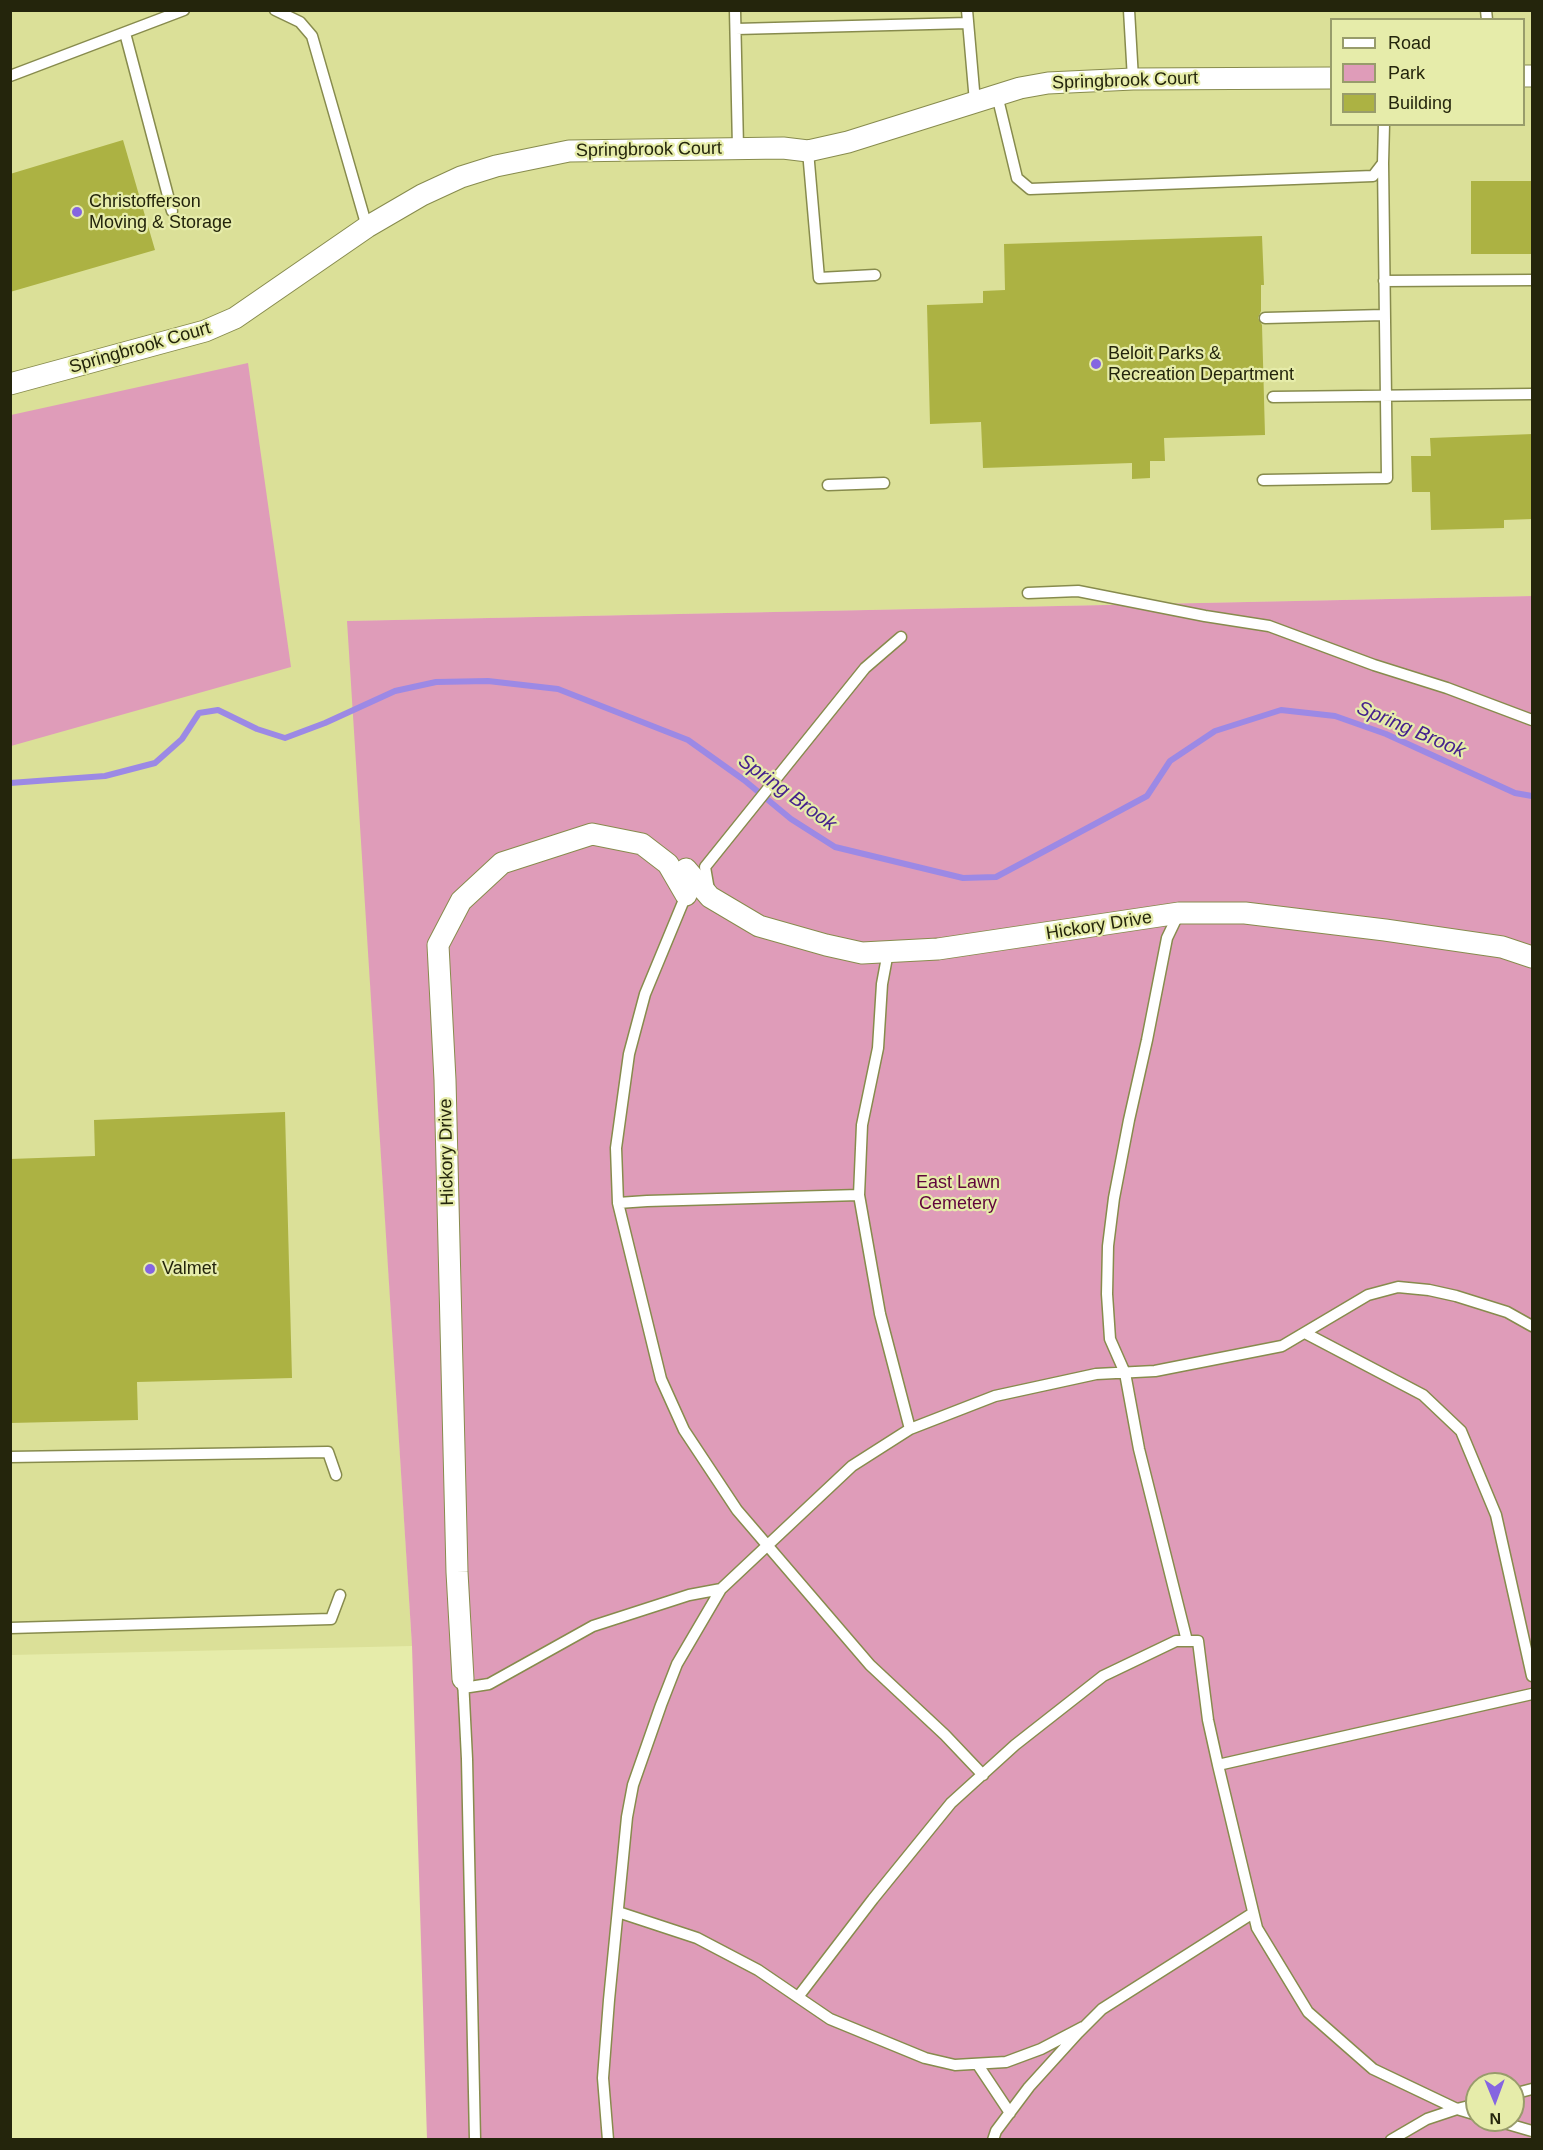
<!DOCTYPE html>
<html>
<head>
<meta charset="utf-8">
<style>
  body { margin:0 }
  #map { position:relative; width:1543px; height:2150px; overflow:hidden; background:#e6ecaa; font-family:Arial,sans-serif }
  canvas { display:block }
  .frame { position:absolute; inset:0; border:12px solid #24250c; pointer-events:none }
  .legend { position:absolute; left:1330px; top:18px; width:195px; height:108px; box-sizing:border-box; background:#e6ecaa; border:2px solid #989c6b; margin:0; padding:8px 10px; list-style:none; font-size:18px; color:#24250c }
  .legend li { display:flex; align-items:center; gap:12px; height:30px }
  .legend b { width:30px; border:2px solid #989c6b }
  .north { position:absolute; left:1465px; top:2072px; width:60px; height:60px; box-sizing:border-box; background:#e6ecaa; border:2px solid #989c6b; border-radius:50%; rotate:179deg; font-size:16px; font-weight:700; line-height:24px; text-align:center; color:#24250c }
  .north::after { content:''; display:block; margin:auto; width:21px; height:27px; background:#8565e1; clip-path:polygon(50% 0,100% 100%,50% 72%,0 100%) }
</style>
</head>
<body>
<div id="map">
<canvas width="1543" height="2150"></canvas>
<div class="frame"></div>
<ul class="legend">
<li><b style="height:8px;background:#fff"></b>Road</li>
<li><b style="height:16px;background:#df9cb9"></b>Park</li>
<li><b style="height:16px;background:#acb243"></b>Building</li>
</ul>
<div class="north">N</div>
</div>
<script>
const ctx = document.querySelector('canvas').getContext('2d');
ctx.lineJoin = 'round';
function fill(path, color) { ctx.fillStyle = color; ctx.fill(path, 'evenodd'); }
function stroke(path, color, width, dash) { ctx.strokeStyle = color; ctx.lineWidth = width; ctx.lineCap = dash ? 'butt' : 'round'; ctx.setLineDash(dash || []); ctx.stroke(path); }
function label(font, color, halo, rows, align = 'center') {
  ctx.font = font + ' Arial,sans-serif'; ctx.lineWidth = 4.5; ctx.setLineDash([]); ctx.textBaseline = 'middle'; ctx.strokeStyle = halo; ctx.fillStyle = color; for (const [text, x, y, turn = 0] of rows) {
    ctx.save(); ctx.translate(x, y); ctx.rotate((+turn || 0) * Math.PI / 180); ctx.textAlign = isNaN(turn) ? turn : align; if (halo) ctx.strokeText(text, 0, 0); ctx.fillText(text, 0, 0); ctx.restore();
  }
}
fill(new Path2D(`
  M10,11H1532V596L348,621L412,1646L11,1655ZM1332,20H1524V124H1332Z`), '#dbe098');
fill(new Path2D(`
  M248,363L291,667L11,746V415Z
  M1532,596V2139H427L412,1646L347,621ZM1477,2084H1513V2120H1477Z`), '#df9cb9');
stroke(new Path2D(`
  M10,783L105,776L155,763L182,739L199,713L218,710L257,729L285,738L325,723L395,691L436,682L488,681L558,689L688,740L744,780L791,819L835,847L963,878L996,877L1054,846L1147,796L1170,761L1215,731L1281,710L1335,716L1386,734L1515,793L1532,796`), '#9c89e5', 6);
fill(new Path2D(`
  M123,140L155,250L10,292V174Z
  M1471,181H1533V254H1471Z
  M1262,236L1264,285H1261V311L1258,318L1262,325L1265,435L1164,438L1165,461H1150V478L1132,479V463L983,468L981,422L930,424L927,305L983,303V291L1005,290L1004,244Z
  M1533,434V519L1504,520V528L1431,530L1430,492H1412L1411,456H1431L1430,438Z
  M285,1112L292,1378L137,1382L138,1420L10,1423V1159L95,1156L94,1120Z`), '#acb243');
const lane = new Path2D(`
  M275,10L300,22L312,36L367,227
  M735,10L738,148
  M967,10L975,102
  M1129,10L1133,79
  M1486,10L1487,20
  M736,29L968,23
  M125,33L172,211
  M10,76L184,10
  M997,95L1017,178L1030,189L1373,176L1383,163L1384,124
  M808,151L819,278L875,275
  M1384,281L1532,280
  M1265,318L1384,315
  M1273,397L1532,394
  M1263,480L1387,478L1383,163
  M828,485L884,483
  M1028,593L1078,591L1205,616L1269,626L1374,665L1447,688L1532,720
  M709,890L705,867L865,668L901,637
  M686,895L645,994L629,1054L616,1148L618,1203L661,1379L684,1430L737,1510L870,1665L945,1735L983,1775
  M1179,913L1167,938L1147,1040L1129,1120L1114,1198L1108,1246L1107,1294L1110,1339L1125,1373L1139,1449L1187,1641
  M888,952L882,984L878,1048L862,1125L859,1195L880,1314L910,1429
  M618,1203L647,1201L859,1195
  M1305,1333L1423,1395L1461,1431L1496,1515L1532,1676
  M10,1457L328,1452L336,1475
  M10,1628L331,1619L340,1595
  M463,1679L467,1759L475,2140
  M463,1688L489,1684L593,1626L689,1595L721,1589
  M618,1912L697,1938L758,1970L830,2019L925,2058L955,2065L1006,2062L1041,2049L1083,2027
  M798,1997L873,1899L951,1803L1015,1745L1103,1676L1176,1641H1198L1208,1720L1218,1765
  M978,2065L1010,2113
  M1513,2094L1532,2089
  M1477,2104L1457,2109L1477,2115
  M1457,2109L1373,2069L1308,2012L1257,1928L1218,1765L1532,1694
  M1494,2120L1532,2131
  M608,2140L603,2078L609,2000L627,1817L633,1785L661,1705L677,1664L721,1589L852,1466L910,1429L995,1396L1096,1374L1155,1371L1282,1346L1368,1295L1398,1287L1429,1290L1456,1296L1507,1312L1532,1326
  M993,2140L996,2131L1029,2087L1078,2033L1102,2009L1253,1913
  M1391,2140L1427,2119L1457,2109`);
const street = new Path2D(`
  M1524,76H1532
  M10,384L205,331L235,318L367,227L422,195L461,177L496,166L569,151L783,148L808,151L848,142L1020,88L1048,83L1133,79L1332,78
  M686,869L710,897L759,926L826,945L862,953L938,949L1179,913H1245L1385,930L1502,947L1532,957
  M463,1679L457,1572L445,1080L438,945L461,901L502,863L592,834L642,844L668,864L686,895`);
stroke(lane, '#878b4d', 13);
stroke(street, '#878b4d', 23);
stroke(lane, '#fff', 10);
stroke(street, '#fff', 21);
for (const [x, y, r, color] of [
  [77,212,6,"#8565e1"],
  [1096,364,6,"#8565e1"],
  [150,1269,6,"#8565e1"]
]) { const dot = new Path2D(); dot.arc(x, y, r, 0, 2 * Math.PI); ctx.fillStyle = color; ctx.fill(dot); stroke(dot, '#e6ecaa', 2); }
label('18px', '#24250c', '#e6ecaa', [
  ["Springbrook Court",1125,81,-2],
  ["Springbrook Court",649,150,-1],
  ["Springbrook Court",140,348,-16],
  ["Hickory Drive",1099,926,-9],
  ["Hickory Drive",447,1152,-91]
]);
label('18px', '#24250c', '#e6ecaa', [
  ["Christofferson",89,202],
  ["Moving & Storage",89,223],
  ["Beloit Parks &",1108,354],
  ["Recreation Department",1108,375],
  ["Valmet",162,1269]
], 'left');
label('18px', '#61053c', '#e6ecaa', [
  ["East Lawn",958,1183],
  ["Cemetery",958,1204]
]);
label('italic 20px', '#46228d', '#e6ecaa', [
  ["Spring Brook",1411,730,23],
  ["Spring Brook",787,793,36]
]);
</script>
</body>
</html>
